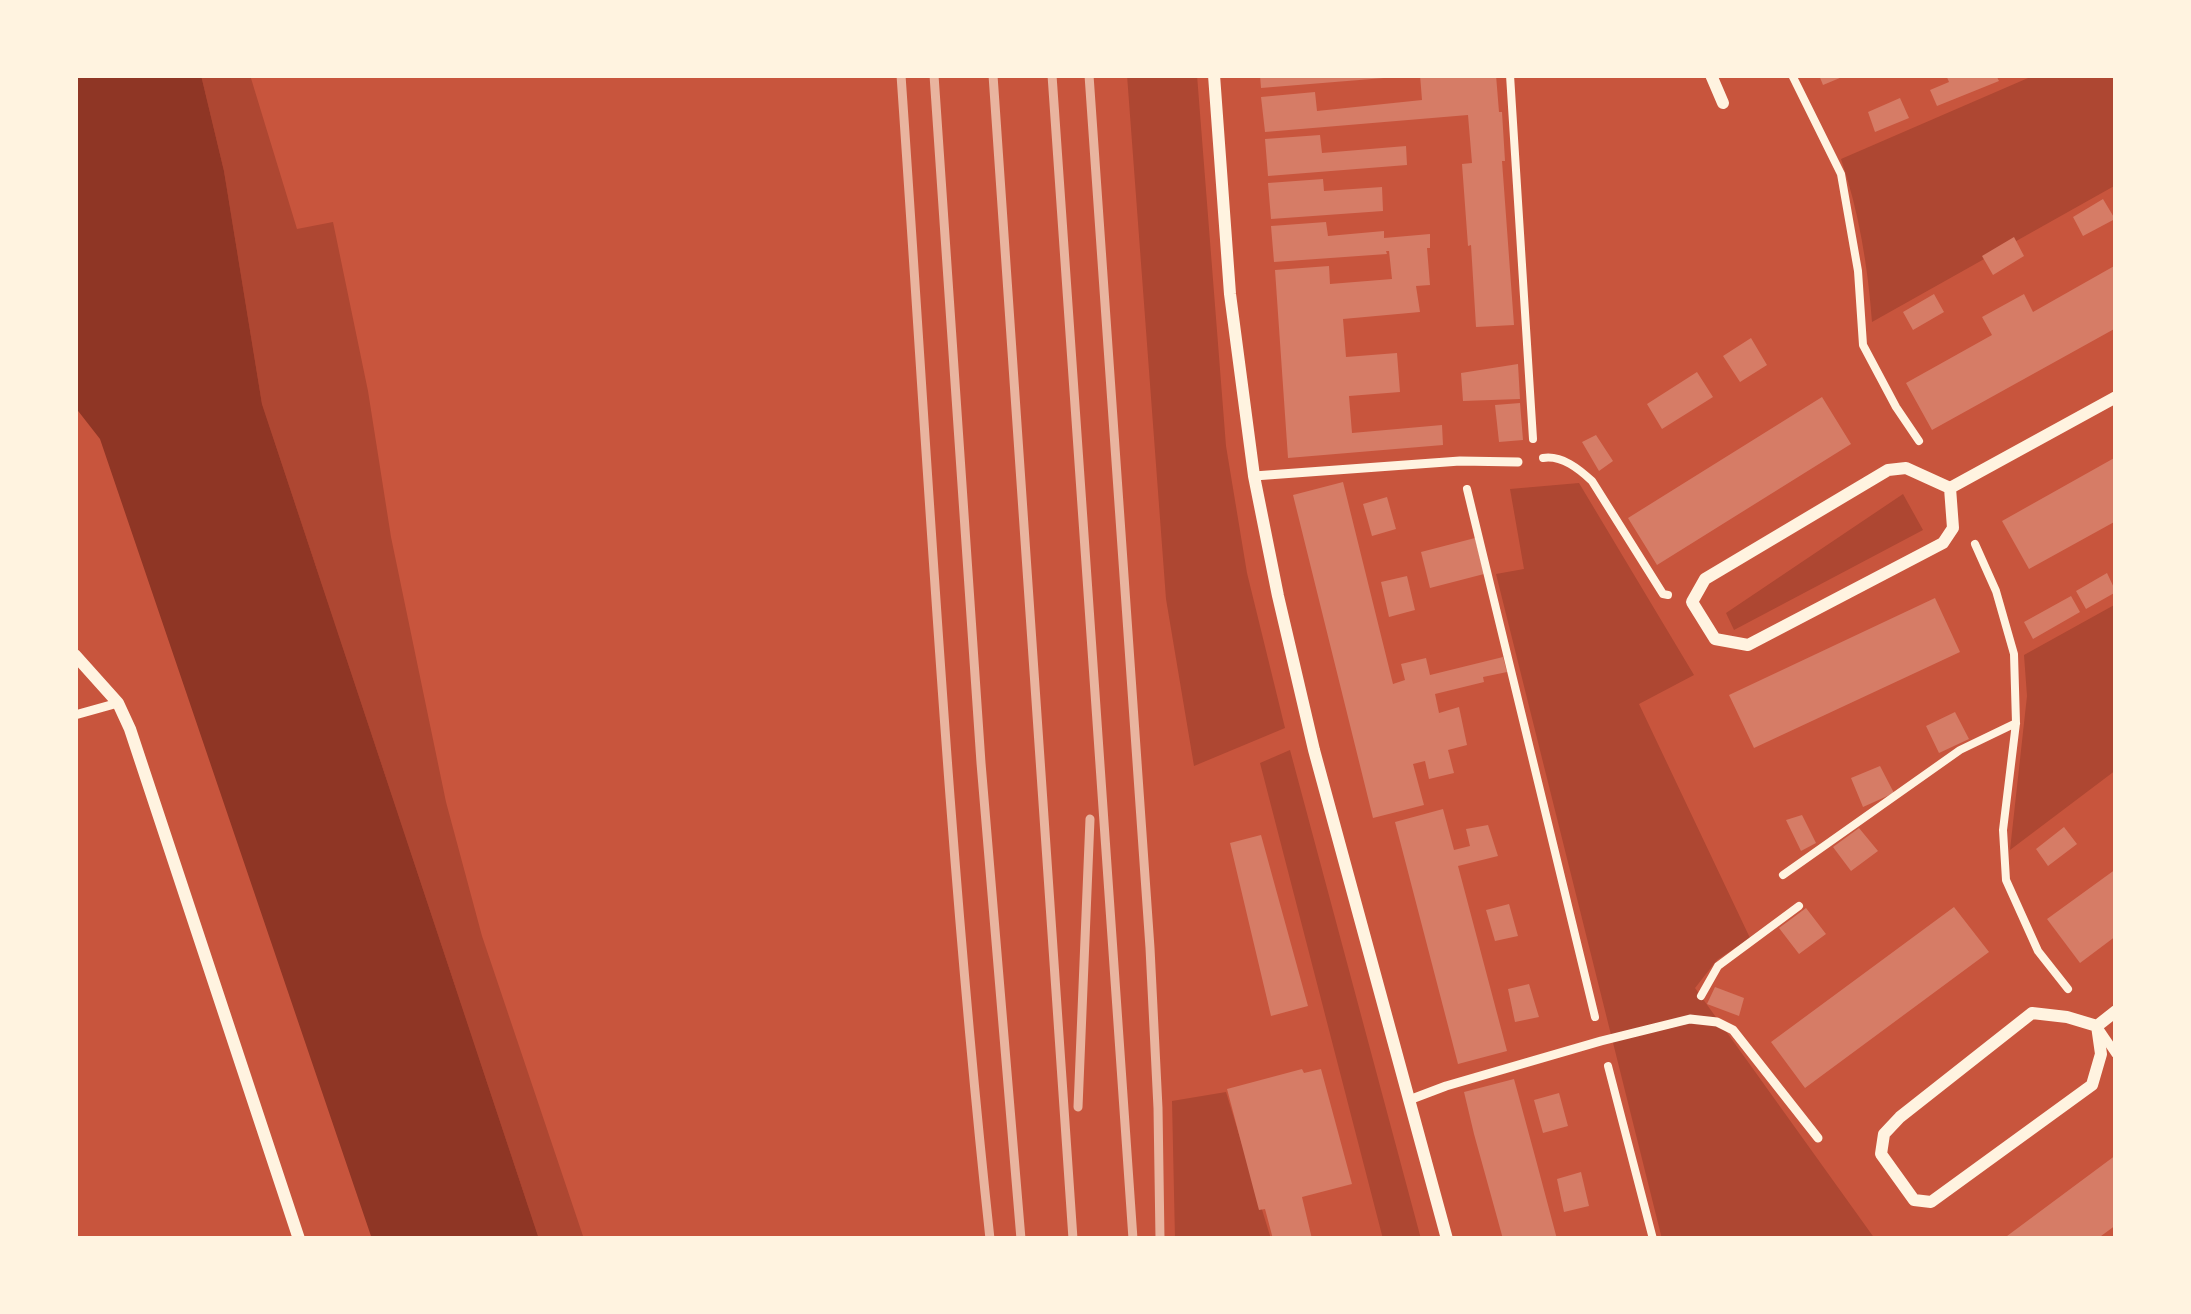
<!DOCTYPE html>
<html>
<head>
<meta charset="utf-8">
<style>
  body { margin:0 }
  #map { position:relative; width:2191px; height:1314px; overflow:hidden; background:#c8553d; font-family:"DM Sans",sans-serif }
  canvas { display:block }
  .frame { position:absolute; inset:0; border:78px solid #fff3e0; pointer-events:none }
</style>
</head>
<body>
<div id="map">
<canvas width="2191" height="1314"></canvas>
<div class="frame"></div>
</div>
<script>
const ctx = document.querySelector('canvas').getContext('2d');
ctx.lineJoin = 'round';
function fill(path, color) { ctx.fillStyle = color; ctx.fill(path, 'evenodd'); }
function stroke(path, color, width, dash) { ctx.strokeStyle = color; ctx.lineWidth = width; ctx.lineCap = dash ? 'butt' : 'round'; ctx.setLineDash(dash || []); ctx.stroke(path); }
fill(new Path2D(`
  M201,75H250L297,229L333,222L368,391L391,537L446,802L482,936L584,1239H539L262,404L224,171Z
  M1127,75H1197L1226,446L1247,573L1285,728L1194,766L1166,599Z
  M2035,75H2116V185L1872,322C1868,267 1859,212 1841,159Z
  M1579,483L1694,675L1639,704L1750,938L1717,960L1695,988L1875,1239H1662L1496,574L1524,569L1510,489Z
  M1903,494L1923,530L1734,630L1726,613Z
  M2116,604V770L2010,850L2027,696L2024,655Z
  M1290,750L1421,1239H1383L1260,763Z
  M1226,1092L1271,1239H1175L1172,1101Z`), '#ae4732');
fill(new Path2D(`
  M75,75H201L224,171L262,404L539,1239H372L100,439L75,407Z`), '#8f3625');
fill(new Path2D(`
  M1260,75H1384V78L1261,88Z
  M1420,75H1496L1499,112H1502L1505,161H1502L1514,325L1476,327L1471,245L1468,246L1462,164L1472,163L1468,115L1265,132L1261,97L1315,92L1317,111L1422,100Z
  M1819,75H1847L1823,85Z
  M1946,75H1996L1999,81L1937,106L1930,90L1949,82Z
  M1900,98L1909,118L1875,132L1868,112Z
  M1320,135L1322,153L1406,146L1407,165L1268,176L1265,139Z
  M1323,179L1324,191L1382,187L1383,211L1271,219L1268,183Z
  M2103,199L2115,219L2083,236L2073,217Z
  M1326,222L1328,236L1384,231V238L1430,234V248H1427L1430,285L1416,286L1420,312L1343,319L1346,357L1397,353L1400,392L1349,396L1352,433L1442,425L1443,445L1288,458L1275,270L1329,266L1330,284L1392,279L1389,251H1386L1387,254L1274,262L1271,226Z
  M2014,237L2024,256L1993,275L1982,256Z
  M2116,265V328L1932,430L1906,383L1992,335L1982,317L2024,294L2033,312Z
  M1934,294L1944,312L1913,330L1903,312Z
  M1751,338L1767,365L1740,382L1723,356Z
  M1518,364L1520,399L1463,401L1461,373Z
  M1697,372L1713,397L1662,429L1647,404Z
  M1822,397L1851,444L1657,565L1628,518Z
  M1520,403L1523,440L1499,442L1495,405Z
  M1596,435L1613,461L1599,471L1582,442Z
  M2116,457V521L2029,569L2002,521Z
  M1343,482L1393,684L1405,680L1401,664L1426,658L1430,675L1503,657L1507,672L1483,677L1484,682L1435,694L1439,713L1459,707L1467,745L1448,750L1454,773L1429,779L1425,761L1413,764L1424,805L1373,818L1293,495Z
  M1387,497L1396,529L1372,536L1363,504Z
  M1475,538L1484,574L1430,588L1421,552Z
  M2107,573L2116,592L2086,609L2076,591Z
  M1407,576L1415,610L1389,617L1381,582Z
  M2071,596L2080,612L2033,639L2024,622Z
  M1935,598L1960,652L1754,748L1729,695Z
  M1955,712L1969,739L1939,753L1926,726Z
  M1880,766L1894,793L1863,807L1851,778Z
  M1443,809L1454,850L1470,846L1466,829L1488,825L1498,856L1458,866L1507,1051L1458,1064L1395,822Z
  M1802,815L1816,843L1801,851L1786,820Z
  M2064,827L2077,844L2048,866L2036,849Z
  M1859,828L1878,851L1851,871L1833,847Z
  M1261,835L1308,1006L1271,1016L1230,843Z
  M2116,869V936L2080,963L2047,919Z
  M1509,904L1518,936L1495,941L1486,910Z
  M1954,907L1989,952L1805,1088L1771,1042Z
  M1806,908L1826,934L1799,954L1779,928Z
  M1529,984L1539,1017L1515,1022L1508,989Z
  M1715,987L1744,998L1739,1016L1707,1004Z
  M1302,1069L1304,1073L1321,1069L1352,1184L1302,1197L1312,1239H1273L1265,1209L1259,1210L1227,1089Z
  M1514,1079L1536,1160L1557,1239H1503L1474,1134L1464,1092Z
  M1559,1093L1568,1126L1543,1133L1534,1100Z
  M2116,1155V1225L2097,1239H2003Z
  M1581,1172L1589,1206L1564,1212L1557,1179Z`), '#d67c66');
stroke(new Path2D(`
  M1510,75L1533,439
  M1792,75L1841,174L1858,271L1863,345L1896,407L1919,441
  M1543,458C1562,455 1579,469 1592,481L1663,594L1668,595
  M1467,489L1595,1017
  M1975,544L1996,591L2014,654L2016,723L2003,830L2006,880L2038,951L2068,989
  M1783,875L1960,750L2016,723
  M1701,996L1718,966L1799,906
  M1608,1066L1653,1239`), '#fff3e0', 8);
stroke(new Path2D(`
  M1254,476L1460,461L1518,462
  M75,715L118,703
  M2099,1029L2116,1054
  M1409,1100L1446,1086L1601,1041L1690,1019L1717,1022L1733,1030L1818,1138`), '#fff3e0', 9);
stroke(new Path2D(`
  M1214,75L1230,294L1254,476L1278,596L1314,750L1447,1239
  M1711,75L1723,103
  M1906,468L1950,488L1953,528L1943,543L1748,645L1715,639L1692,602L1705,579L1888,470Z
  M1950,488L2116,397
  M75,655L118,703L130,729L299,1239
  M2032,1013L2067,1017L2097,1026L2101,1054L2092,1085L1931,1202L1914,1200L1881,1154L1884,1134L1900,1117Z
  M2097,1026L2116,1011`), '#fff3e0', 12);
stroke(new Path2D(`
  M901,75C928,463 948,852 990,1239
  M934,75L981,763L1021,1239
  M993,75L1073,1239
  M1052,75L1133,1239
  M1089,75L1150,948L1158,1108L1160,1239
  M1078,1107L1090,819`), '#e9b49f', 9);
</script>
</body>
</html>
